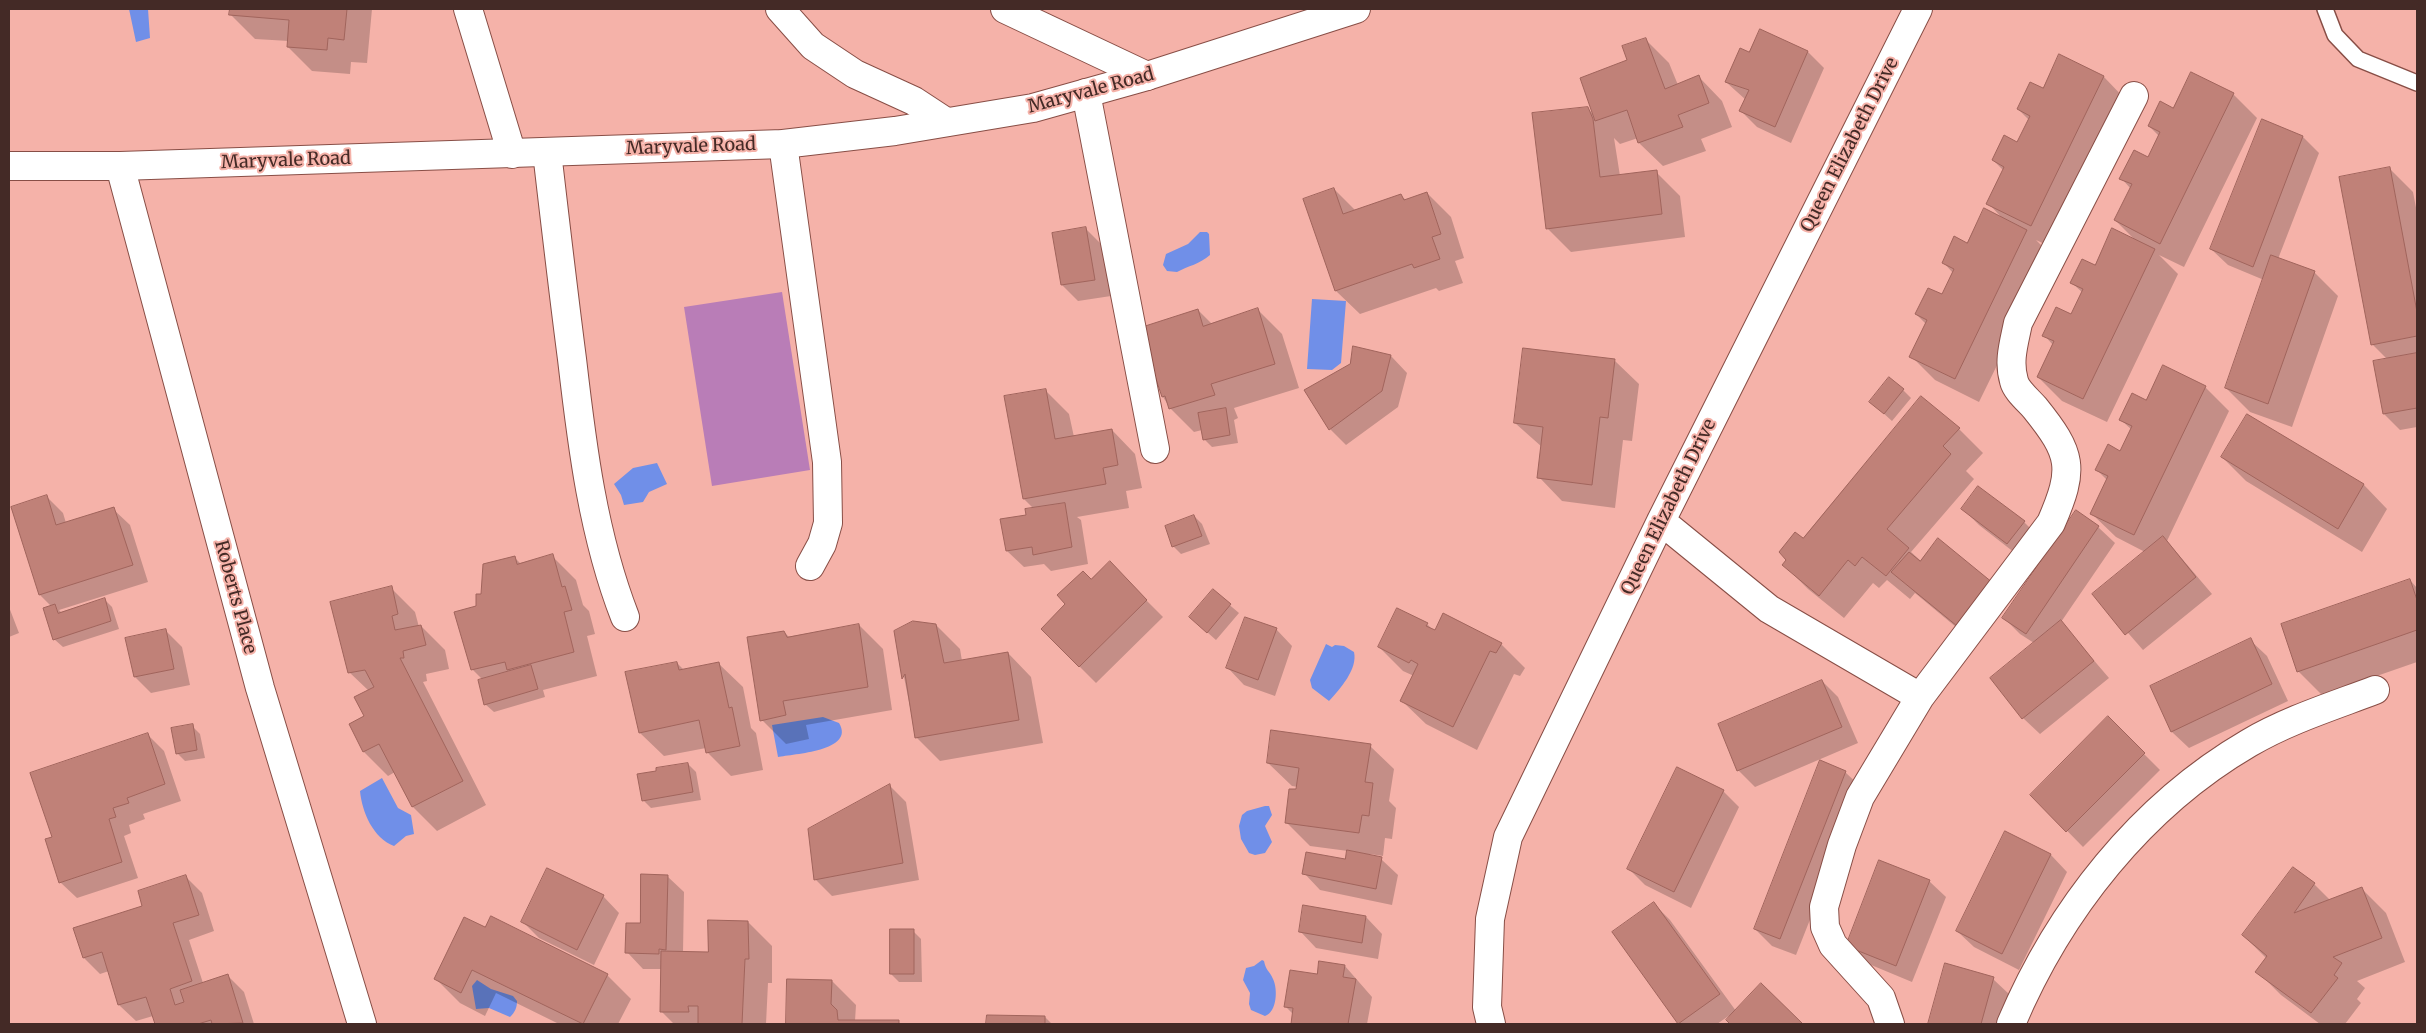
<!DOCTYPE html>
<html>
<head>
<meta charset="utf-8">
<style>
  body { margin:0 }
  #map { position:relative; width:2426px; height:1033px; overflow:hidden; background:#f5b2a9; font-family:Merriweather,serif }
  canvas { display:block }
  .frame { position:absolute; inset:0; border:10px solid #442a26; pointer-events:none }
</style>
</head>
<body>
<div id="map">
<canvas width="2426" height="1033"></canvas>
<div class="frame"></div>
</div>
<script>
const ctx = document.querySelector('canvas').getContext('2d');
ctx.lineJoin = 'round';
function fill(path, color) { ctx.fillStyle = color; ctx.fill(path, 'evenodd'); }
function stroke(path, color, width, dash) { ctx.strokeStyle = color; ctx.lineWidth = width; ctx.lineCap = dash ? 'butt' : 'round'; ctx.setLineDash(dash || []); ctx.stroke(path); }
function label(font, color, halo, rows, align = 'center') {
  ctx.font = font + ' Merriweather,serif'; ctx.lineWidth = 4; ctx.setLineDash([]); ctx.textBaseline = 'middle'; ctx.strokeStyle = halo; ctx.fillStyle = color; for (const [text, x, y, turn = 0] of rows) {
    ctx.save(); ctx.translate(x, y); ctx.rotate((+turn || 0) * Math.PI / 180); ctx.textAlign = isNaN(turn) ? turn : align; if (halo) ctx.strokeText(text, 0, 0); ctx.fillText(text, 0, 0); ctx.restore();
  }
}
fill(new Path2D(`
  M782,292L810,470L712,486L684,307Z`), '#b97db7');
fill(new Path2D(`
  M129,9H148L150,38L136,42Z
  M1200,232H1207L1209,234L1210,255C1200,264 1188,266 1177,272L1167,271L1163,265L1166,254L1188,244Z
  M1312,299L1346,301L1341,363L1332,370L1307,369Z
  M657,463L667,484L649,492L643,502L624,505L621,495L614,484L633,468Z
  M1326,644L1332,647L1335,645L1344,646L1354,652C1358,669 1340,689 1329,701L1312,688L1310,680Z
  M823,717L839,723C856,751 793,754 778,757L772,725Z
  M382,778L398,808L411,815L414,834L406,836L394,846C373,838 362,812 360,791Z
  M1265,806H1269L1272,815L1265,826L1272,842L1265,853L1255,855L1249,853L1241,839L1239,826L1242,815L1247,811Z
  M1262,960L1264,961C1266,971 1269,970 1273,979C1278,989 1277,1012 1265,1016L1251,1010L1249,1004L1250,993L1243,980L1246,968L1254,966Z
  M477,980L491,989L513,996L517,1001C517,1008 515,1012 510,1017L489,1008L476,1009L472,986Z`), '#708fe8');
fill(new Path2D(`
  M231,9H372L367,63L351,62L350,74L312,71L288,47L289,41L255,39L231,15Z
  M1645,39L1669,63L1678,85L1699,77L1722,101L1732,127L1701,139L1706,151L1663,166L1639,143L1638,138L1620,144L1614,138L1620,176L1656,172L1680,196L1685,237L1571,252L1547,228L1588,109L1595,116L1629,61Z
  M1808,52L1824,68L1791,143L1757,127L1741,111L1746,100L1726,82L1750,54Z
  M2059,56L2104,77L2127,101L2055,249L2036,240L2051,255L1979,402L1935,380L1911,356L1926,324L1916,314L1942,296L1953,273L1943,262L2003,219L1988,203L2004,171L1993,160L2017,143L2029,120L2018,109L2043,90Z
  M2233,94L2257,118L2184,267L2159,255L2178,274L2107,422L2062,401L2038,377L2053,345L2044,335L2071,316L2083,293L2072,283L2135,240L2115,220L2131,189L2121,178L2148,159L2159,136L2149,126L2174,110Z
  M2303,137L2319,153L2278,259L2314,272L2338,296L2292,427L2250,412L2226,388L2264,280L2228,265L2211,249Z
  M2389,168L2413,192L2417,213V427L2400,430L2384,414L2388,360L2372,344Z
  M1334,189L1356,211L1401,196L1406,200L1427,193L1451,217L1464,258L1455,261L1463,283L1439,291L1436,288L1360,314L1336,291Z
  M1085,228L1102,245L1111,296L1078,301L1062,285Z
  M1198,310L1212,324L1258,310L1282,334L1299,388L1234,408L1238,418L1234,420L1238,443L1212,447L1204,439L1202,430L1194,432L1170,408L1163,397Z
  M1391,356L1407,373L1398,407L1346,445L1330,429Z
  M1615,361L1639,384L1632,441L1623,440L1615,508L1562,501L1539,477L1542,447L1515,423Z
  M2205,387L2229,411L2167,541L2212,594L2143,650L2094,594L2145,552L2116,537L2092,514L2107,480L2097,470L2121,452L2132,430L2121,420L2147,402Z
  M1045,390L1069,414L1074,437L1112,430L1135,454L1142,488L1126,491L1129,508L1077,517L1081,520L1088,564L1051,571L1044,564L1024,567L1007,551L1034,509L1024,499Z
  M1903,390L1911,398L1892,421L1871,402Z
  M1921,398L1959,429L1983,453L1966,471L1974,479L1911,552L1921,561L1974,642L1915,593L1910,599L1887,580L1879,588L1873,583L1844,618L1808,589L1784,565Z
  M2247,415L2364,485L2387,509L2362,552L2246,481L2222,457Z
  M47,497L63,513L66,523L113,509L130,525L148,582L59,610L62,613L104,599L112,607L119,629L63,647L54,639L52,607L40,595Z
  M1963,509L2024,522L2040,538L2024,560L1979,525Z
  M1194,516L1202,524L1210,544L1181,554L1173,546Z
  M2098,527L2115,543L2061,622L2109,678L2040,734L2023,718L2034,643L2020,634L2004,618Z
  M552,556L576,580L583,605L589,611L595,634L587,636L597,676L543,690L545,697L494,712L485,704L483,680L472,669L478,607L483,596L514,557L521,564Z
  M1126,580L1163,617L1096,683L1042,629L1091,581Z
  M2410,580L2417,588V662L2322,695L2298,671Z
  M391,588L415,612L419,627L421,626L445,650L449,669L426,674L427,681L423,682L486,805L437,831L413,807L395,772L388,776L364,752L350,724L366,717L369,691L349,672Z
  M1213,591L1239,613L1216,640L1199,625Z
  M9,607L19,633L9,637Z
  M1427,624L1435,632L1501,644L1525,668L1520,676L1514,674L1477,750L1426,724L1402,701L1414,676L1403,671L1379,647Z
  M859,625L883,649L892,710L806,725L809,739L786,744L762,720L784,632L790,638Z
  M936,625L960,649L962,661L1008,653L1031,677L1043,743L940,761L916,737L895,632Z
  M1276,629L1292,646L1275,696L1244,685L1228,668Z
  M166,631L182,647L190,685L151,693L135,677Z
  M2250,640L2267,656L2288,701L2189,748L2172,732L2152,686Z
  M677,663L684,670L719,664L743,687L751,728L756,733L763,770L731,776L707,752L706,748L664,756L640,733Z
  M1822,681L1838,697L1858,743L1755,787L1738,770Z
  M2108,718L2160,770L2083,847L2032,795Z
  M192,726L200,734L205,758L185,761L177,753Z
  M148,735L164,751L181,801L143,814L145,819L129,825L131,833L124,836L138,878L77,898L60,882L53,838Z
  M1370,746L1394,769L1389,801L1396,808L1392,839L1385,838L1383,856L1370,854V856L1381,859L1398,875L1392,905L1320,890L1304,873L1346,861L1348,851L1310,846L1286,822L1298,787L1292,786L1268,763Z
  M688,764L696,772L701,800L651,808L643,800Z
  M1845,772L1862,788L1796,955L1772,946L1755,929Z
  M890,786L906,802L919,880L832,896L816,880Z
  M1723,791L1739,807L1691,908L1645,885L1629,869Z
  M2006,833L2051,855L2067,872L2019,970L1974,947L1957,931Z
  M667,876L684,892L683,953H709L748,922L772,946V983H768L766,1024H674L661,1011L662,969H643L627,952Z
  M186,877L202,893L214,931L189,940L203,983L228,976L244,992L254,1024H156L153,1016L136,1021L119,1005L109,971L100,974L84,958L143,906Z
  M1929,881L1946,897L1912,982L1864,962L1847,946Z
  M2314,884L2331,901L2362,889L2386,913L2405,962L2357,981L2365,988L2357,999L2361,1003L2345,1024H2320L2281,995L2257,971L2267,959L2243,935Z
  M603,896L619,913L594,965L539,938L522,921Z
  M1654,904L1670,920L1736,1011L1761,984L1802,1024H1732L1727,1020L1730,1015L1717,1024H1680L1614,933Z
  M1366,917L1382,934L1378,959L1316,948L1300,931Z
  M486,929L607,975L631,999L618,1024H559L496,993L485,1016L460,1003L436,979Z
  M913,931L921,939L922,982H899L891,974Z
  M1946,965L1993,979L2010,995L2002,1024H1929Z
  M1345,966L1372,997L1367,1024H1292L1294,1015L1285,1006Z
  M788,980L832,981L856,1005L855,1021L898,1022L901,1024H788Z
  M988,1016L1045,1017L1052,1024H988Z`), '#0003');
const building = new Path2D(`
  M230,9H347L344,40L328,38L327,50L287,47L289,20L229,15Z
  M1760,29L1808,51L1775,127L1739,111L1749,90L1725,82L1740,48L1749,52Z
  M1646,38L1665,89L1699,75L1709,103L1678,115L1683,127L1638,143L1627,110L1595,121L1580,78L1627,60L1622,46Z
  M2059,54L2104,76L2031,226L1986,204L2004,167L1992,160L2004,135L2017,142L2030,116L2017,109L2030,82L2043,88Z
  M2191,72L2234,93L2160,244L2114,220L2132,184L2119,179L2134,150L2148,157L2160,132L2148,126L2160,101L2173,108Z
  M1588,107L1593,119L1600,177L1657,170L1662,214L1546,229L1532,113Z
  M2262,119L2303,136L2253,267L2210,249Z
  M2390,167L2417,312V336L2371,345L2339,177Z
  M1334,188L1343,214L1401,194L1404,200L1427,192L1441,234L1432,237L1440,259L1414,268L1412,264L1335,291L1303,199Z
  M1984,208L2027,230L1955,379L1909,357L1927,320L1915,314L1928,288L1942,294L1954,269L1942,263L1954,236L1967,243Z
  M1086,227L1095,280L1061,285L1052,233Z
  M2112,228L2155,249L2083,399L2037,377L2054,341L2042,336L2056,307L2071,314L2083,289L2070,283L2082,259L2095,265Z
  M2271,255L2315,271L2268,404L2225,388Z
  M1258,308L1275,364L1211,384L1215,395L1169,409L1165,396L1162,397L1139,328L1198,309L1203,326Z
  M1353,346L1391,355L1382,391L1329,430L1304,390L1350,364Z
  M1523,348L1615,359L1608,418L1600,417L1592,485L1537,478L1543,427L1514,423Z
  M2417,353V408L2383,414L2373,361Z
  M2163,365L2206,386L2134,535L2090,514L2108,476L2095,470L2108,444L2120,451L2132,426L2119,420L2132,393L2146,400Z
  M1889,377L1904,389L1884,414L1869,402Z
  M1046,389L1055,439L1112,429L1118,465L1103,468L1106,484L1023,499L1004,396Z
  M1921,396L1960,428L1943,446L1951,454L1887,529L1909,548L1886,576L1862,557L1855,566L1848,560L1819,596L1782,565L1786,560L1779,552L1795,532L1803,538Z
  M1226,408L1230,435L1203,440L1198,413Z
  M2247,414L2364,484L2338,529L2221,457Z
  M1978,486L2025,521L2007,544L1961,509Z
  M47,495L56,525L114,507L133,565L39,595L11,507Z
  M1065,503L1072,547L1033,555L1032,547L1006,551L1000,519L1026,515L1025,509Z
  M2076,510L2099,526L2026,634L2002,618Z
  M1194,515L1202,536L1172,547L1165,526Z
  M2163,536L2196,577L2125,635L2092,594Z
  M1938,538L1993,583L1957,626L1891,572L1909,552L1920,561Z
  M553,554L562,587L565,586L572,610L564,612L574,652L507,670L505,662L471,670L454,612L476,606V594H481L483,564L515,556L517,564Z
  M1110,561L1147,600L1079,667L1041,629L1065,604L1057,595L1083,571L1091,579Z
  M2410,579L2417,600V630L2297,672L2281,624Z
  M392,586L398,614L392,616L395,630L421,625L426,645L403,651L404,658H400L463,781L412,807L379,744L363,752L349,724L364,716L354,697L374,687L365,670L348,673L330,602Z
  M1213,589L1231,604L1207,633L1189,617Z
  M105,598L111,621L53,640L43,608L55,604L58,613Z
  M1397,608L1428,623L1426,626L1435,630L1443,613L1502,643L1496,653L1490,651L1453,727L1400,701L1418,664L1411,660L1409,663L1378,647Z
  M1245,617L1277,628L1258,680L1226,668Z
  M2061,620L2094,661L2022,719L1990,678Z
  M913,621L936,624L944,663L1008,652L1019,720L915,738L905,674L902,679L894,631Z
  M859,624L868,687L783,701L786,715L760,721L747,637L784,631L787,637Z
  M166,629L174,669L134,677L125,638Z
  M2251,638L2272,684L2171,732L2150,686Z
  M677,662L679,670L719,662L729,708L732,707L740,746L706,753L699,720L639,733L625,672Z
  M531,665L538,689L484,705L478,680Z
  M1822,680L1842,727L1737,771L1718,724Z
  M2108,716L2145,753L2066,832L2030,795Z
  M193,724L197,750L176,754L171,728Z
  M1271,730L1371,744L1365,782L1373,783L1369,816L1362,815L1359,833L1285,823L1289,789H1296L1299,768L1267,763Z
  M148,733L165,784L127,798L129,803L113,808L116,817L109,819L122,862L59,883L45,839L52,837L30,773Z
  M1820,760L1846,771L1780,939L1754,929Z
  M688,763L693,792L642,801L637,774L656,771V768Z
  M1677,767L1724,790L1674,892L1627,869Z
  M890,784L903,863L814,880L808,829Z
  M2005,831L2051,854L2002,954L1956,931Z
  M1347,850L1382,857L1376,889L1302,874L1306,852L1345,859Z
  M1879,860L1930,880L1896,966L1846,946Z
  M2293,867L2315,883L2294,913L2362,887L2382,938L2333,957L2342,963L2334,975L2338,978L2311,1013L2255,972L2267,956L2242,935Z
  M547,868L604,895L577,950L521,922Z
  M641,874L668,875L666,950L659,949V954L625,953L626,923H640Z
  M186,875L199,915L173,923L192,981L170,989L175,1005L184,1002L180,990L228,974L243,1023L212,1024L211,1020L198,1024H155L146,997L118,1005L102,952L83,958L73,928L142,906L138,891Z
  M1654,902L1720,994L1678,1024L1612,932Z
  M1303,905L1366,916L1362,943L1299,932Z
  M491,916L608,974L583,1024L472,970L461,993L434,979L464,917L485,927Z
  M708,920L748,921L749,959H745L742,1024H698V1006H688L689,1012H660L661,951L708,952Z
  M890,929H914V974H890Z
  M1319,961L1345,965L1343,977L1356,979L1348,1024H1291L1293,1008L1284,1007L1290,970L1317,974Z
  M1945,963L1994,977L1981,1024H1928Z
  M787,979L832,980L831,1004L837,1010L838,1020H899V1024H786Z
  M1761,983L1803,1024H1730L1726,1020Z
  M987,1015L1045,1016V1024H986Z`);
fill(building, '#c08178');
stroke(building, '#a0645c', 1);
const service = new Path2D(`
  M2325,9L2335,35L2358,59L2417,83`);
const minor = new Path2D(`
  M468,9L512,154
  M780,9L813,46L855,74L914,101L946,122
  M1005,9L1147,76
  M1086,93L1155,449
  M783,144L827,462L828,523L822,544L810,566
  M547,152C555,221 563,290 572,359C582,446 593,535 625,617
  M120,166L260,688L362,1024
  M1661,521L1769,609L1920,697
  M1491,1024L1487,1007L1490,919L1508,837L1661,521L1918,9
  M1890,1024L1881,998L1833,945L1825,927L1824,907L1842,845L1860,797L1920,697L2051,523C2075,468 2072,454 2035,408C2028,400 2016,390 2014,381C2008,361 2014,343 2018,323L2134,96
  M2011,1024C2059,910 2141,806 2249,743C2288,720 2333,706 2375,690`);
const tertiary = new Path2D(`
  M9,166H120L783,144L895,131L1033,108L1147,76L1356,9`);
stroke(service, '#884e46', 18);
stroke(minor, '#884e46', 30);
stroke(tertiary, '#884e46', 30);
stroke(service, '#fff', 15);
stroke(minor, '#fff', 28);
stroke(tertiary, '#fff', 28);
label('18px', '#442a26', '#f5b2a9', [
  ["Maryvale Road",1091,91,-15],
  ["Queen Elizabeth Drive",1850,145,-63],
  ["Maryvale Road",691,147,-2],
  ["Maryvale Road",286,161,-2],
  ["Queen Elizabeth Drive",1669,507,-64],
  ["Roberts Place",235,597,75]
]);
</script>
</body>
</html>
